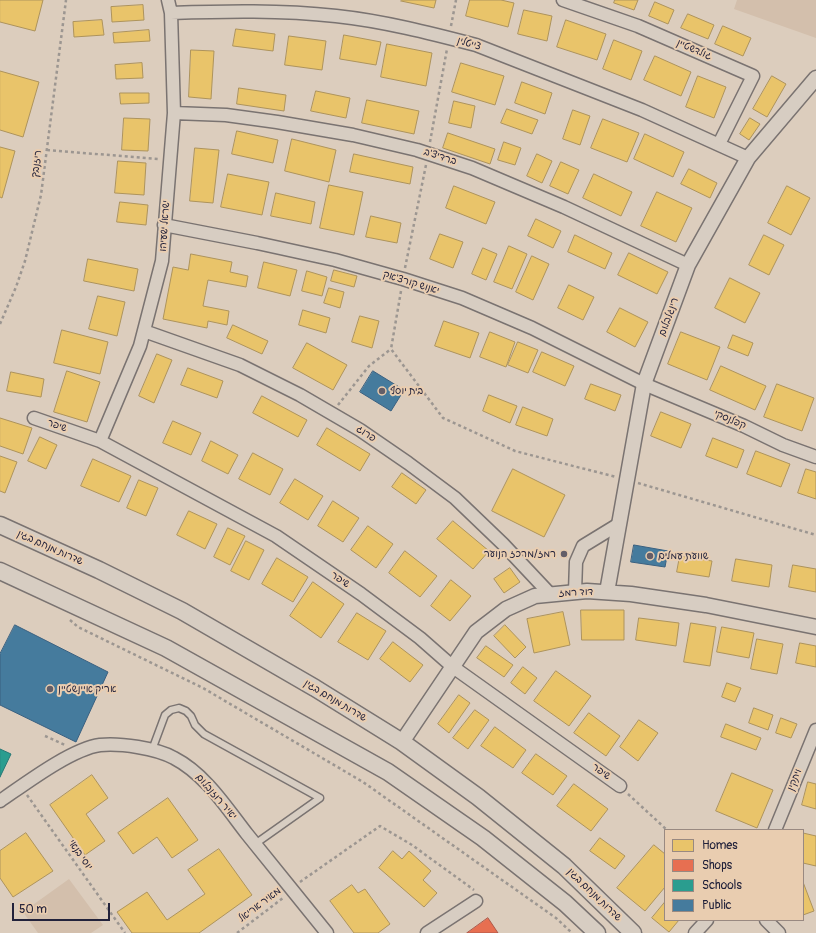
<!DOCTYPE html>
<html>
<head>
<meta charset="utf-8">
<style>
  body { margin:0 }
  #map { position:relative; width:816px; height:933px; overflow:hidden; background:#dccdbd; font-family:Pangolin,sans-serif }
  canvas { display:block }
  .legend { position:absolute; left:664px; top:829px; width:140px; height:92px; box-sizing:border-box; background:#e9cdb0; border:1px solid #998981; margin:0; padding:5px 7px; list-style:none; font-size:12px; color:#22223b }
  .legend li { display:flex; align-items:center; gap:8px; height:20px }
  .legend b { width:20px; border:1px solid #998981 }
  .scale { position:absolute; left:12px; top:903px; width:98px; height:18px; box-sizing:border-box; border:2px solid #22223b; border-top:0; padding-left:5px; font-size:12px; line-height:14px; white-space:nowrap; color:#22223b; -webkit-text-stroke:3px #e9cdb0; paint-order:stroke }
</style>
</head>
<body>
<div id="map">
<canvas width="816" height="933"></canvas>
<ul class="legend">
<li><b style="height:11px;background:#e9c46a"></b>Homes</li>
<li><b style="height:11px;background:#e76f51"></b>Shops</li>
<li><b style="height:11px;background:#2a9d8f"></b>Schools</li>
<li><b style="height:11px;background:#457b9d"></b>Public</li>
</ul>
<div class="scale">50 m</div>
</div>
<script>
const ctx = document.querySelector('canvas').getContext('2d');
ctx.lineJoin = 'round';
function fill(path, color) { ctx.fillStyle = color; ctx.fill(path, 'evenodd'); }
function stroke(path, color, width, dash) { ctx.strokeStyle = color; ctx.lineWidth = width; ctx.lineCap = dash ? 'butt' : 'round'; ctx.setLineDash(dash || []); ctx.stroke(path); }
function label(font, color, halo, rows, align = 'center') {
  ctx.font = font + ' Pangolin,"Playpen Sans Hebrew",sans-serif'; ctx.lineWidth = 4; ctx.setLineDash([]); ctx.textBaseline = 'middle'; ctx.strokeStyle = halo; ctx.fillStyle = color; for (const [text, x, y, turn = 0] of rows) {
    ctx.save(); ctx.translate(x, y); ctx.rotate((+turn || 0) * Math.PI / 180); ctx.textAlign = isNaN(turn) ? turn : align; if (halo) ctx.strokeText(text, 0, 0); ctx.fillText(text, 0, 0); ctx.restore();
  }
}
fill(new Path2D(`
  M737,0H816V38L734,9Z
  M69,879L103,925L91,933H38L23,912Z`), '#d3bfac');
const homes = new Path2D(`
  M0,0H43L35,31L0,22Z
  M402,0H436L434,8L401,1Z
  M470,0H501L514,3L508,27L466,16Z
  M615,0H638L634,10L614,3Z
  M655,2L674,10L668,24L649,16Z
  M143,5L144,20L112,22L111,7Z
  M524,10L552,16L547,41L518,34Z
  M688,14L714,25L708,39L681,28Z
  M102,20L104,35L74,37L73,22Z
  M566,20L606,34L597,60L557,47Z
  M723,26L751,38L743,56L715,44Z
  M236,29L275,34L273,51L233,46Z
  M149,30L150,41L114,43L113,33Z
  M344,35L381,42L376,65L340,59Z
  M289,36L326,41L322,70L285,65Z
  M614,40L642,51L631,80L603,69Z
  M387,44L432,53L426,86L381,77Z
  M191,50L214,51L211,99L189,97Z
  M655,56L691,72L681,96L644,80Z
  M142,63L143,78L116,79L115,65Z
  M461,63L504,76L495,105L452,92Z
  M0,71L39,82L23,137L0,130Z
  M698,76L726,87L714,118L686,107Z
  M772,76L786,84L767,117L753,109Z
  M522,82L552,93L545,114L515,103Z
  M239,88L286,95L284,111L237,104Z
  M316,91L350,98L346,118L311,111Z
  M120,93H149V103L121,104Z
  M367,100L419,111L414,134L362,123Z
  M454,101L475,106L471,128L449,123Z
  M507,109L538,120L532,134L501,123Z
  M573,110L590,116L580,145L563,139Z
  M124,118L150,119L148,151L122,150Z
  M750,118L760,124L749,140L740,134Z
  M603,119L639,133L627,162L591,148Z
  M237,131L278,140L273,163L232,154Z
  M448,133L495,149L490,164L443,148Z
  M645,134L684,152L673,177L634,159Z
  M292,139L336,150L329,182L285,171Z
  M504,142L521,148L515,165L498,160Z
  M0,147L15,151L2,198L0,197Z
  M195,148L219,150L213,203L190,201Z
  M354,154L413,167L410,184L350,172Z
  M537,154L552,161L542,183L527,176Z
  M118,161L146,163L144,195L115,193Z
  M561,162L579,170L568,194L550,186Z
  M689,169L717,183L710,198L681,184Z
  M228,174L269,182L262,215L221,207Z
  M594,174L632,192L621,216L583,198Z
  M329,185L363,192L354,235L320,228Z
  M454,186L495,202L486,224L446,208Z
  M787,186L810,198L791,235L768,223Z
  M657,192L692,208L676,242L641,226Z
  M276,193L315,202L311,224L271,216Z
  M120,202L148,205L146,225L117,222Z
  M371,216L401,223L397,243L366,237Z
  M536,219L561,231L553,248L528,236Z
  M440,234L463,242L453,268L430,259Z
  M575,235L612,253L605,269L568,252Z
  M764,235L784,245L769,275L749,265Z
  M509,246L527,254L512,289L494,282Z
  M483,248L497,254L486,280L472,274Z
  M629,253L668,272L657,294L618,275Z
  M191,254L232,262L230,272L248,276L246,287L208,280L203,306L229,311L227,325L208,321L207,328L163,319L173,267L188,270Z
  M532,256L549,264L533,300L516,292Z
  M88,259L138,269L134,291L84,281Z
  M264,262L297,270L290,296L258,288Z
  M334,270L357,276L354,287L331,281Z
  M307,271L327,277L322,296L302,291Z
  M730,278L760,293L745,323L715,308Z
  M569,285L594,297L583,320L558,308Z
  M329,288L344,292L340,308L324,303Z
  M98,296L125,302L117,336L89,329Z
  M620,308L648,322L635,347L607,332Z
  M303,310L330,318L326,333L299,325Z
  M360,316L379,321L372,348L352,342Z
  M444,321L479,333L470,358L435,346Z
  M233,325L268,341L262,354L227,338Z
  M62,330L108,342L100,374L54,363Z
  M490,332L515,342L506,367L480,357Z
  M681,332L720,347L707,380L668,364Z
  M733,335L753,343L748,356L728,348Z
  M518,342L538,350L528,373L508,365Z
  M307,343L347,365L333,390L293,368Z
  M542,352L574,366L565,386L533,372Z
  M157,354L172,360L154,403L139,396Z
  M721,366L766,386L755,410L710,390Z
  M188,368L223,381L217,398L181,385Z
  M67,371L100,382L87,422L54,412Z
  M11,372L44,379L41,397L7,391Z
  M591,384L621,395L615,411L585,399Z
  M777,384L814,398L802,431L764,417Z
  M489,395L517,406L510,423L483,411Z
  M262,396L307,420L298,437L253,413Z
  M523,407L553,419L547,436L516,425Z
  M661,412L691,424L681,448L651,436Z
  M0,418L32,428L23,454L0,446Z
  M173,421L201,433L191,455L163,443Z
  M327,428L370,454L360,471L317,445Z
  M40,437L57,445L46,469L28,461Z
  M713,438L744,450L737,468L706,456Z
  M211,441L238,455L228,474L202,461Z
  M756,451L790,464L781,487L747,474Z
  M253,453L283,469L270,495L239,479Z
  M0,456L17,462L5,493L0,491Z
  M93,459L131,476L119,502L81,486Z
  M513,469L565,495L544,537L492,511Z
  M806,469L816,472V499L798,493Z
  M402,473L426,490L416,504L392,487Z
  M295,479L323,496L308,520L280,503Z
  M139,480L158,488L146,516L127,508Z
  M333,501L359,518L343,542L318,526Z
  M189,511L217,524L205,549L177,535Z
  M453,521L489,551L473,569L437,539Z
  M368,526L393,544L376,568L351,550Z
  M228,528L245,536L230,565L214,557Z
  M246,541L264,550L249,580L231,571Z
  M405,551L437,576L420,597L389,573Z
  M680,556L712,561L709,577L677,572Z
  M277,558L308,577L293,602L262,584Z
  M736,559L772,565L769,587L732,581Z
  M793,565L816,569V592L789,587Z
  M510,568L520,582L504,593L494,579Z
  M451,580L471,596L450,621L431,606Z
  M313,582L344,604L321,638L290,616Z
  M581,610H624V640H582Z
  M563,612L570,645L534,653L527,619Z
  M357,613L386,631L368,660L338,642Z
  M639,618L679,623L676,646L636,640Z
  M691,623L716,627L710,666L684,662Z
  M505,625L526,647L515,658L494,636Z
  M722,627L754,633L749,658L717,652Z
  M757,639L783,644L777,674L751,669Z
  M393,642L423,665L410,682L380,659Z
  M800,643L816,646V667L796,663Z
  M486,646L513,665L504,677L477,658Z
  M523,667L537,678L525,694L511,683Z
  M556,671L591,696L569,726L534,701Z
  M727,683L741,688L735,702L722,697Z
  M459,695L470,703L449,733L438,724Z
  M754,708L773,715L768,730L749,723Z
  M475,710L489,720L468,749L453,738Z
  M589,713L620,736L606,756L574,733Z
  M781,718L797,724L791,738L776,733Z
  M639,720L658,733L638,761L620,747Z
  M726,724L761,738L756,750L721,737Z
  M495,727L526,750L513,768L481,746Z
  M536,754L567,776L553,795L522,773Z
  M732,773L773,790L757,828L716,811Z
  M92,775L108,798L86,814L105,841L85,855L50,805Z
  M808,782L816,784V809L802,805Z
  M574,784L608,809L591,831L557,806Z
  M168,798L198,840L172,858L157,837L133,854L118,833Z
  M26,833L53,871L13,897L0,878V851Z
  M803,833L816,836V866L803,863Z
  M600,838L625,856L615,869L590,851Z
  M654,845L665,854V887L645,911L617,888Z
  M219,849L252,895L199,933H132L117,912L147,892L167,920L205,894L188,870Z
  M393,851L402,859L409,851L431,871L423,880L437,893L424,907L379,868Z
  M803,882L814,911L803,915Z
  M352,885L358,893L365,889L390,924L378,933H354L330,901Z
  M665,902V920H679L669,932L652,918Z`);
fill(homes, '#e9c46a');
stroke(homes, '#ad935c', 1);
const shops = new Path2D(`
  M488,918L498,933H467Z`);
fill(shops, '#e76f51');
stroke(shops, '#ac584a', 1);
const schools = new Path2D(`
  M0,749L11,754L0,777Z`);
fill(schools, '#2a9d8f');
stroke(schools, '#287876', 1);
const public = new Path2D(`
  M373,371L404,390L391,411L360,392Z
  M634,545L668,551L665,567L631,562Z
  M15,625L108,672L76,742L0,705V654Z`);
fill(public, '#457b9d');
stroke(public, '#3a6080', 1);
const service = new Path2D(`
  M152,750L165,715L171,710L179,708L186,711L191,716L195,725L204,734L320,798L255,844`);
const minor = new Path2D(`
  M563,0L638,26L753,76L719,144
  M171,13C226,11 281,10 336,16C383,21 430,33 476,45L642,110L748,158
  M174,113L226,115L277,122L353,135L417,150L472,168L564,207L688,265
  M164,225L257,243L335,260L403,279L462,298L532,328L644,384L744,426L783,445L816,457
  M144,331L240,365L300,395L360,430L408,463L455,498L503,544L550,594
  M34,418L100,441L276,536L361,594L420,638L453,667L620,786
  M100,441L140,346L162,261L174,113L171,13L168,0
  M575,592L576,562L583,546L619,524
  M0,801C25,784 71,749 100,745C120,743 156,748 174,758C205,774 226,807 247,834C274,867 300,900 327,933
  M775,830L816,730
  M766,920L779,933
  M427,933L476,901
  M695,933L707,920`);
const tertiary = new Path2D(`
  M607,592L644,384L688,265L748,158L816,78
  M402,742L476,632L506,609L535,596L587,591L631,594L706,605L816,627`);
const secondary = new Path2D(`
  M0,525L99,570L182,611L315,688L402,742L478,797L564,866L633,933
  M0,571L166,648L388,772L483,838L565,903L597,933`);
stroke(service, '#7a7371', 9);
stroke(minor, '#7a7371', 15);
stroke(tertiary, '#7a7371', 17);
stroke(secondary, '#7a7371', 19);
stroke(new Path2D(`
  M451,26L456,0
  M430,142L447,49
  M47,150L158,159
  M405,268L426,165
  M401,291L391,349L443,418L515,451L616,477
  M0,324L16,287L25,261L41,195L66,0
  M338,405L369,366L391,349
  M638,483L816,535
  M70,620L78,627L203,688L363,782L556,918L572,933
  M45,736L65,745
  M628,794L667,830
  M27,795L125,933
  M300,882L380,826L412,845L474,890
  M237,933L283,898`), '#9c9691', 2.5, [3, 3]);
stroke(service, '#d7cdc2', 6);
stroke(minor, '#d7cdc2', 12);
stroke(tertiary, '#d7cdc2', 14);
stroke(secondary, '#d7cdc2', 16);
for (const [x, y, r, color] of [
  [382,391,4,"#635e68"],
  [564,554,4,"#635e68"],
  [650,556,4,"#635e68"],
  [50,689,4,"#635e68"]
]) { const dot = new Path2D(); dot.arc(x, y, r, 0, 2 * Math.PI); ctx.fillStyle = color; ctx.fill(dot); stroke(dot, '#e9cdb0', 1.5); }
label('10px', '#22223b', '#e9cdb0', [
  ["צייטלין",469,44,16],
  ["גולדשטיין",694,50,23],
  ["ברדיצ'ב",440,157,18],
  ["ריזנבך",37,164,-83],
  ["ישראל ישעיהו",165,226,-86],
  ["יאנוש קורצ'אק",411,283,17],
  ["רינגלבלום",669,317,-70],
  ["קפלנסקי",730,420,23],
  ["שיפר",57,426,19],
  ["פרוג",366,434,33],
  ["שדרות מנחם בגין",50,548,24],
  ["שיפר",340,580,34],
  ["דוד רמז",576,593,-3],
  ["שדרות מנחם בגין",335,701,31],
  ["שיפר",601,772,35],
  ["ויתקין",795,780,-68],
  ["יאיר רוזנבלום",216,797,49],
  ["יוסי בנאי",80,855,55],
  ["שדרות מנחם בגין",594,895,44],
  ["מאיר אריאל",260,905,-37]
]);
label('10px', '#22223b', '#e9cdb0', [
  ["בית יוסף",390,391],
  ["רמז/מרכז הנוער",556,554,"right"],
  ["שוועת עמלים",658,556],
  ["אריק איינשטיין",58,689]
], 'left');
</script>
</body>
</html>
